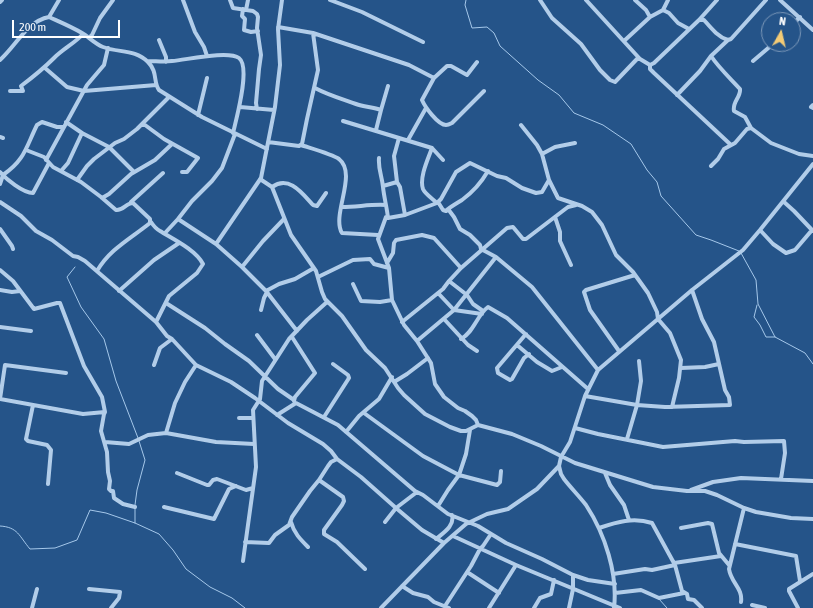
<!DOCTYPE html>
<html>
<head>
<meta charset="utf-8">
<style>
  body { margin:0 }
  #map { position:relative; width:813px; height:608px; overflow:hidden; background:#255489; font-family:"Asap Condensed",sans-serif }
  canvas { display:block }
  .north { position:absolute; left:761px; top:12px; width:40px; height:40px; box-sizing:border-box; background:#255489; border:1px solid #7c98b8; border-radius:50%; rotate:8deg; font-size:11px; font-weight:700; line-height:16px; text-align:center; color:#fff }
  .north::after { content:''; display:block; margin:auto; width:14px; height:18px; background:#f3cb76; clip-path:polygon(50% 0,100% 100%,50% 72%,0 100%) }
  .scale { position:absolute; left:12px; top:20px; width:108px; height:18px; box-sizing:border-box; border:2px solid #fff; border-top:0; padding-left:5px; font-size:12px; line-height:14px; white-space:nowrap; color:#fff; -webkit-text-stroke:3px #255489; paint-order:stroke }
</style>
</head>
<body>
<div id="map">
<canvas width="813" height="608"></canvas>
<div class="north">N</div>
<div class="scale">200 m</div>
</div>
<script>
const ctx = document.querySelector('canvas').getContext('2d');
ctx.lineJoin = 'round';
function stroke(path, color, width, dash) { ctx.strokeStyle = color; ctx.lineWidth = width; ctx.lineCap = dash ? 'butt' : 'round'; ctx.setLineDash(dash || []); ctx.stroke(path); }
stroke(new Path2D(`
  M466,0L465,5L472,28L487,27L494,33L500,46L538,80L559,95L574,113L603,125L631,144L647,170L657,182L661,196L696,235L711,240L739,251
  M741,253L756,280L758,304L775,337L805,353L813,364
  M75,267L67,277L81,307L104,339L116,381L138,438
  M757,305L754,317L760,325L766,337H775
  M135,505L137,490L145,460L139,441
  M135,508V523
  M0,526C18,527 19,536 30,549L55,548L77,540L90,510L106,513L135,523L159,534L173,550L186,569L210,587L232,598L245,608
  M659,599L667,608`), '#a6c8ea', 1);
stroke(new Path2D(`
  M183,0L195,32L204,47L207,56
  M230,0L233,8L253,11L257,14L258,17L257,28L261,55L259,69L256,103L257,109
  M330,0L362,12L423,42
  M540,0L552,18L581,44L600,70L610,80L615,82L637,59H640L650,65L654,63L699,20H704C711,28 718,37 728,40L731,39L766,0
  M586,0L640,59
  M635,0L646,10L650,17
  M780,0L813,30
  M0,2L2,0
  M243,9L242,16L245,19L244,30L251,32L258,31
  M246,10L248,0
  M663,10L669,13L678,23L689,29
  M49,17C60,22 72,27 82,33C89,37 95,44 103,47C119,53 135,49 148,62C158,72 153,82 159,90L202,117L267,149
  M699,20L717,0
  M793,24L800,17
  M278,27L313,33L409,65L434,78
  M89,38L92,35L100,18L113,0
  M159,40L166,57V62
  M624,41L650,17L663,10L668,0
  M711,56C719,68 730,78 740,89C741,97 732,102 734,111L745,117L751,128
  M0,60C16,46 27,21 49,17L59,0
  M147,61C156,61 164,62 172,61C186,60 228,50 239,58C251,67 236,120 233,133
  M753,61L773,44
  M477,62L467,75L451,66H447L434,78L422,100C425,107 438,125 446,125C448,125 450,124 452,123L484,91
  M650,65V69L654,73L731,145
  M45,68L67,87L84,91L156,85
  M315,88C328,95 342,99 356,104C364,107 373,107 381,110L376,130
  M10,91H23L21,86C33,77 44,68 54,58C63,49 75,43 83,34
  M677,95L700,71L711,56L728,40
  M813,105L811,107L813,108
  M240,107L274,110
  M381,110L388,86
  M198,115L207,78
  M343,121L432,148L443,160
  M142,125H145L164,139L198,158L187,172H182
  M521,125L537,145L542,154L549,180
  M82,133L109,147L134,172
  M0,137L3,138
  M408,140L426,108
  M268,142L299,146L302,144L307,119L318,70L313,33
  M301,145C310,148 332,154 339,159C358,174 331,215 342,233L378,235
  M432,148C428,159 419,178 423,189C425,194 433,199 437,203
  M26,150L44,157L53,167L81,182L101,197L116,210C123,211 126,203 133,203L150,219V223C130,239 110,249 97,271
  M542,154L555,147L575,143
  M379,158C378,169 382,176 383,187C384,197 387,208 388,218L386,217L378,239L389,268L392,300L404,325L417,341L431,363L435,384L444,397L458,408L465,411L472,416L476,420L478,425
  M46,160L87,85L104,65L108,48
  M711,166L718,159L724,149L735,143L747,129L751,128L771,143L799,154L813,156
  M61,171L68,163L82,133L66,122
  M0,172C6,179 23,193 33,193L49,163
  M260,179L272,187L291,235L316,271L322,292L325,299L342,316L366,350L385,368L398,388L404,395L425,414L450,427L461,431H466L478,425L512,434L541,446L575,463L653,487L687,491H705L717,495L744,508L756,512L791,518L813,519
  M77,180L87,166L94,159L115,143L124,139L137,129L169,97
  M397,182L400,187L405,215
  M0,184L3,175C25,160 26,147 37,125L42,122L57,127H63
  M383,186L397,182L394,156L399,138
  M272,187C289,175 302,193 313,205L317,206L326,193
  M102,198L109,194L131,174L155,160L172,144
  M0,202L21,216L36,231L52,240L73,256L78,257L85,261L156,322L167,336L172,339L196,365L231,382L255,398L288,423L323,444L331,451L337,459
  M131,202L163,173
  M438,202L443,210L446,211L448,209C452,206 457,203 462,200C473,192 481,183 488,171
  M784,202L794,211L813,231
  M342,207C357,207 371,204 386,205
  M448,209L454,217L460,229L470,235L480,245L481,249L496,257L532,287L598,370
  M555,217L560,232V241L571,265
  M388,218L405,215L437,203L441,199L456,172L470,163L497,176L506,178L522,188L536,193L542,192L549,180L558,198L582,206L592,212L602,225L616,255L633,272L648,293L657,312L658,319L670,333L681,360L679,378L672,407
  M178,219L216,244L242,267L266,291L297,331
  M151,222C153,225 156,229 160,231C173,239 196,250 203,264L197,273L169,296L156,322
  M0,229L12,246L13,249
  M760,230L773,244L786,253L795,250L812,230
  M165,233L178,219L192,201L212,181L222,168L235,134
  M216,244L261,178L275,107L280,65L278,29L282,0
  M387,263L393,253L394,243L396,240L422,235L434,238L461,268
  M242,267L263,241L284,219
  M0,270L13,281L34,309L57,303H60L84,366L102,397L105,412L104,414L101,431L107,452L108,472L110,481L109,489L111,491H113L114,498L123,504L135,507
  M318,277L353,260L370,259L374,264L389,268
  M449,281L467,295L473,304L483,311
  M353,284L361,301L380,302L392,300
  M0,290L12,292L20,291
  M119,291L154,260L179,243
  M266,291L279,284L295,279L314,268
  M438,293L454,310L482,314
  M166,303L205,328L225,344L249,361L278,389L294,400
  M261,310L264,298L267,292
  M444,319L468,345L477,351
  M402,322L443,289L449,281L461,268L507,228L513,227L523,239H526L564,210L568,207L576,205
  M0,327L31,331
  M526,334L497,368L498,373L510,380L512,379L524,358L529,354
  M257,335L275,359
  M292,337L315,373L295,397L294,401
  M461,339C474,332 477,315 488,307L507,318L588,389
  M417,341L454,310L496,257
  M517,345L537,362L552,371L562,367
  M619,351L590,310L584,292L586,290L635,275
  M154,365L160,348L172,339
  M681,368L705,367L719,364
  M394,382L407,374L428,358
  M585,396L637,405L665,407L730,405L729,397L725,390L714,342L702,319L692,290
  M0,399L83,414L105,412
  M0,399L5,365L66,373
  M33,405L26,439L28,441L47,445L51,450L48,484
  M364,413L423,456L459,475L497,485L500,482L501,471
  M277,415L296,403L338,425L415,491L423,495L448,514L478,526L506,543L542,559L573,575L588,580L615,584
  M324,417L349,378L348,375L333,364
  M239,418H253
  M575,428L598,434L663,447L735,441L744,442L784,441L785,453L781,479
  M346,432L359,416L379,399L392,377
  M166,433L175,403L185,382L196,365
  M627,439L637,405L641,381L639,361
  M105,442L129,444L148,435L166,433L216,442L254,444
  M177,473L207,485H209L213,480L217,479L246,490L253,488
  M605,473L610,485L624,505L629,520
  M319,480L343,497L344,501L342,505L324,530V534L337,542L365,569
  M691,490L713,482L741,478L813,481
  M438,506L448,490L459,475L466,454L470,430
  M164,507L214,519L229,489L236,486
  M291,522C294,533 300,539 308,547
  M385,522L396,508L417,492
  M599,528C617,522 633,517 652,523L675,565L682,591L687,594L688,599L694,600L702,608
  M681,528L708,523L712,524L719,553L729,565
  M453,536L516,565L620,608
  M436,539C443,533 455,526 452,515
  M245,542L269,543L275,535L289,525L292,517L310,491L319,480L328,466L331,462L337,459L361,477L396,508L422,530L444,543
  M735,544L796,556L800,581
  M243,561L256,467L253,410L260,399L262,381L289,339L307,320L327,302
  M674,563L721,556
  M467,572L499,593
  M613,574L645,569L652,570L675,565
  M402,586L413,593L428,597L434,602L449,608
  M89,589L120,592L119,598L111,608
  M615,593L641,590L659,598L684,593
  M741,602C743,588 731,583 729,569L744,508
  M752,605L765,608
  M445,606L471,566L480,549L483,546L491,534
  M32,608L37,589
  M381,608L444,543L466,524L487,514L508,509L537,489L559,466
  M489,608L516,565
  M534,608L540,598L551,594L554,580
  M569,608L573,589V575
  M614,608C618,574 605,534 586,505C579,496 571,488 564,479L561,474L559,466L561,457L570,442L585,396L598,370L692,290L743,250L760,230L813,164
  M798,608L789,591V589L813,574`), '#b2cde9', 4);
</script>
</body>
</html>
